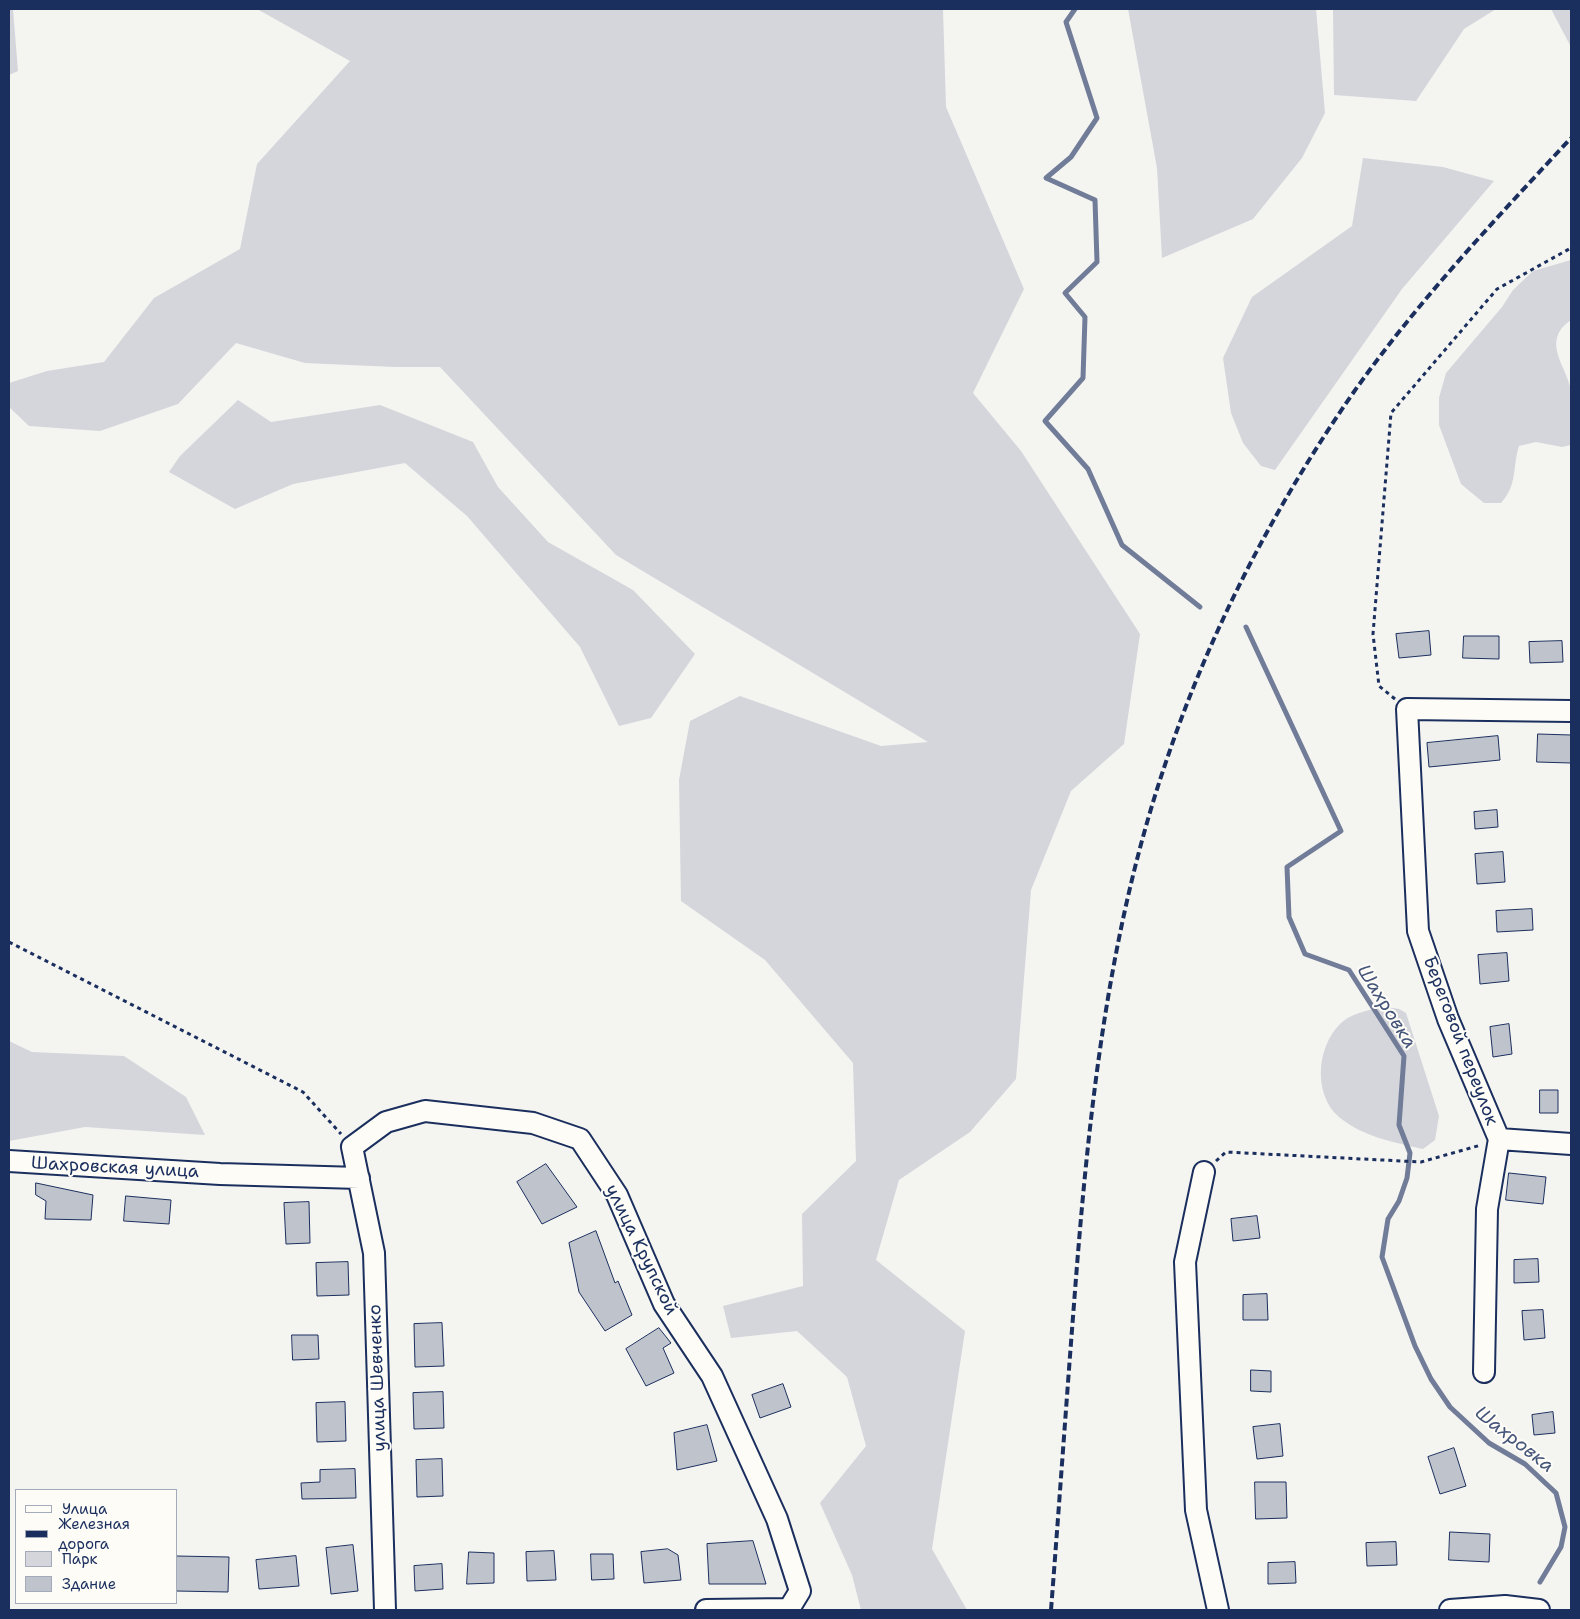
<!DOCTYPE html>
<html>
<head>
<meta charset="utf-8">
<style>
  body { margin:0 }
  #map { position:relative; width:1580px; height:1619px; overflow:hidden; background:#f4f4f1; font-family:"Shantell Sans",sans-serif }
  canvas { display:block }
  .frame { position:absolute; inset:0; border:10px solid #1b2f5e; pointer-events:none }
  .legend { position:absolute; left:15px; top:1489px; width:162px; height:115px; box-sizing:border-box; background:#fdfcf7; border:1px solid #a3aaba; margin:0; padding:6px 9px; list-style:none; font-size:15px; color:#1b2f5e }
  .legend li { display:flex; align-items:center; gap:10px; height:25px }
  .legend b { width:25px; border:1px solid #a3aaba }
</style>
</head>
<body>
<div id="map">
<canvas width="1580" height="1619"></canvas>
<div class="frame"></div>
<ul class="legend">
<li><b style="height:6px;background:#fdfcf7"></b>Улица</li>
<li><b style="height:6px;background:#1b2f5e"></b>Железная дорога</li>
<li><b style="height:14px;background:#d4d6db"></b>Парк</li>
<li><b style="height:14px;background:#bfc3cc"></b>Здание</li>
</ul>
</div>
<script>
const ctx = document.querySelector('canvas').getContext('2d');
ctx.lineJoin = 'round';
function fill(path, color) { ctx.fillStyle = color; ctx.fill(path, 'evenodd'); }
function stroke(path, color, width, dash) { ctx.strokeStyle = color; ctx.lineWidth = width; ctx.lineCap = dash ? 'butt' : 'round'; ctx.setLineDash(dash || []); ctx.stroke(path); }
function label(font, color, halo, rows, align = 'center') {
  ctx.font = font + ' "Shantell Sans",sans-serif'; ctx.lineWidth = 4; ctx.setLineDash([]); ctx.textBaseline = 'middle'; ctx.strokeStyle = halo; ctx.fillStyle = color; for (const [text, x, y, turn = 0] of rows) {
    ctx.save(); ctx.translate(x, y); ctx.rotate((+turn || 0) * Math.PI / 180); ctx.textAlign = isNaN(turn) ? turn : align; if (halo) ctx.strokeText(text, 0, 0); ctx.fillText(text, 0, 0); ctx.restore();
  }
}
fill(new Path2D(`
  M9,9H13L18,71L9,75Z
  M257,9H943L946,107L1024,289L973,393L1021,451L1140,634L1124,744L1071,791L1031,890L1016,1079L970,1132L899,1180L876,1260L965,1331L932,1549L967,1610H861L852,1575L820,1503L866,1446L847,1377L797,1331L731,1338L723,1306L803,1286L802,1214L856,1161L853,1063L765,960L681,901L679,780L690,721L740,696L881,746L928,742L616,555L440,367H395L305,363L236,343L178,404L100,431L29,426L9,407V383L47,371L104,362L154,298L240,249L257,164L350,61Z
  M1128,9H1316L1325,113L1302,158L1253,219L1162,258L1157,168Z
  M1333,9H1496L1464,29L1416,101L1334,95Z
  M1551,9H1571V47Z
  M1363,158L1443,167L1494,181L1402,289L1275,470L1261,466L1243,443L1231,413L1223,358L1252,297L1352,226Z
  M1571,260V320C1540,341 1567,367 1571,390C1574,407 1571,427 1571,445L1562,447L1536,442L1519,446C1512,468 1518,484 1501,503H1484L1461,484L1439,425V398L1446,373L1502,307L1513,290L1533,271Z
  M238,400L271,422L380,405L473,442L498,487L548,542L633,590L695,654L651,718L619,726L580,647L467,516L405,463L293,484L235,509L169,472L180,456Z
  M1382,1006L1399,1009L1406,1013L1439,1116L1435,1140L1423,1149C1393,1142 1363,1137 1339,1117C1311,1093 1317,1040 1346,1019C1355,1013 1371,1010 1382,1006Z
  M9,1041L32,1052L124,1056L186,1097L205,1135L85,1127L9,1141Z`), '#d4d6db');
stroke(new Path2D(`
  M1075,9L1066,22L1097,118L1071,157L1046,178L1095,200L1097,262L1065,293L1085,317L1083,378L1045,421L1088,469L1122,545L1200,607
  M1246,627L1341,831L1287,867L1289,917L1305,954L1349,970L1404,1056L1399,1125L1410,1153L1407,1178L1399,1201L1388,1219L1382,1257L1415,1346L1431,1379L1450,1407L1489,1443L1525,1464L1556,1493L1565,1527L1561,1547L1540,1582`), '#717c98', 5);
const building = new Path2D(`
  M1429,631L1431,655L1399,658L1396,634Z
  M1464,636H1499V659L1463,658Z
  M1562,641L1563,662L1530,663L1529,642Z
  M1538,734L1571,735V763L1537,762Z
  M1498,736L1500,760L1429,767L1427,743Z
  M1497,810L1498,827L1475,829L1474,812Z
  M1503,852L1505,882L1477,884L1475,854Z
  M1532,909L1533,930L1497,932L1496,911Z
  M1507,953L1509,981L1480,984L1478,955Z
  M1509,1024L1512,1054L1493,1057L1490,1027Z
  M1540,1090H1558V1113H1540Z
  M546,1164L577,1207L542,1224L517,1182Z
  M1509,1173L1546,1177L1543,1204L1506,1200Z
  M36,1183L93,1195L91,1220L45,1219L46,1201L36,1195Z
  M126,1196L171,1200L169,1224L124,1221Z
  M309,1202L310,1243L286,1244L284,1203Z
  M1257,1216L1260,1238L1233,1241L1231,1219Z
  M596,1231L615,1283L618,1281L632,1315L605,1331L579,1292L569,1243Z
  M1538,1259L1539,1282L1514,1283V1260Z
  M348,1262L349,1295L317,1296L316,1263Z
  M1267,1294L1268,1320H1243V1295Z
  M1543,1310L1545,1338L1524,1340L1522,1311Z
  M442,1323L444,1366L415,1367L414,1324Z
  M659,1328L671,1343L663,1348L674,1373L646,1386L626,1349Z
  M292,1335H318L319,1359L293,1360Z
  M1251,1370L1271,1371V1392L1251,1391Z
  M783,1384L791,1407L760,1418L752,1395Z
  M443,1392L444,1428L414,1429L413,1393Z
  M345,1402L346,1441L317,1442L316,1403Z
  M1553,1412L1555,1433L1534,1435L1532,1415Z
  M1280,1424L1283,1456L1257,1459L1253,1427Z
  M707,1425L717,1461L677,1470L674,1433Z
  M1454,1448L1466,1486L1440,1494L1428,1457Z
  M442,1459L443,1496L417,1497L416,1460Z
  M355,1469L356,1498L302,1499L301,1483L320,1482V1470Z
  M1255,1482H1286L1287,1518L1256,1519Z
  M1450,1532L1490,1534L1489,1562L1449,1560Z
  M753,1541L766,1584H709L707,1544Z
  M1396,1542L1397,1565L1367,1566L1366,1543Z
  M353,1545L358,1591L331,1594L326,1548Z
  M668,1549L678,1555L681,1580L644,1583L641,1552Z
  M554,1551L556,1580L527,1581L526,1552Z
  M469,1552L494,1553V1583L467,1584Z
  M591,1554H613L614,1579L592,1580Z
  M176,1556L229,1557L228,1592L176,1591Z
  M296,1556L299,1586L259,1589L256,1560Z
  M1295,1562L1296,1583L1268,1584V1563Z
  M442,1564L443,1589L415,1591L414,1566Z`);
fill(building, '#bfc3cc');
stroke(building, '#1b2f5e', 1);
const minor = new Path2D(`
  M1499,1139L1571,1144
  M9,1161L220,1174L359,1178
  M1204,1172L1185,1262L1196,1510L1218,1610
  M1484,1372L1487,1209L1499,1139L1448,1019L1418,931L1407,709L1571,711
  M385,1610L374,1253L352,1147L386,1122L425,1111L533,1123L580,1139L617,1195L664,1304L712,1376L777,1519L800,1591L789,1609
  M706,1610L789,1609
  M1450,1610L1505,1606L1539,1610`);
stroke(minor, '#1b2f5e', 24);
stroke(new Path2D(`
  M1395,699L1379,686L1373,634L1391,413L1497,289L1571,248
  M9,942L303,1092L341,1134
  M1216,1161L1226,1152L1421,1162L1481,1145`), '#1b2f5e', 3, [4, 4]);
stroke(minor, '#fdfcf7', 20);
stroke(new Path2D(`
  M1051,1610C1059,1508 1066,1406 1074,1304C1088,1119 1107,932 1168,756C1211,629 1275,506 1351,396C1416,303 1494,221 1571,138`), '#1b2f5e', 4, [8, 4]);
label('18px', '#1b2f5e', '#fdfcf7', [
  ["Береговой переулок",1460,1041,69],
  ["Шахровская улица",115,1168,3],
  ["улица Крупской",641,1250,64],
  ["улица Шевченко",378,1378,-92]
]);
label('italic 19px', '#46567b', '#fdfcf7', [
  ["Шахровка",1386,1007,58],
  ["Шахровка",1514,1440,38]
]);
</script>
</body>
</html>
